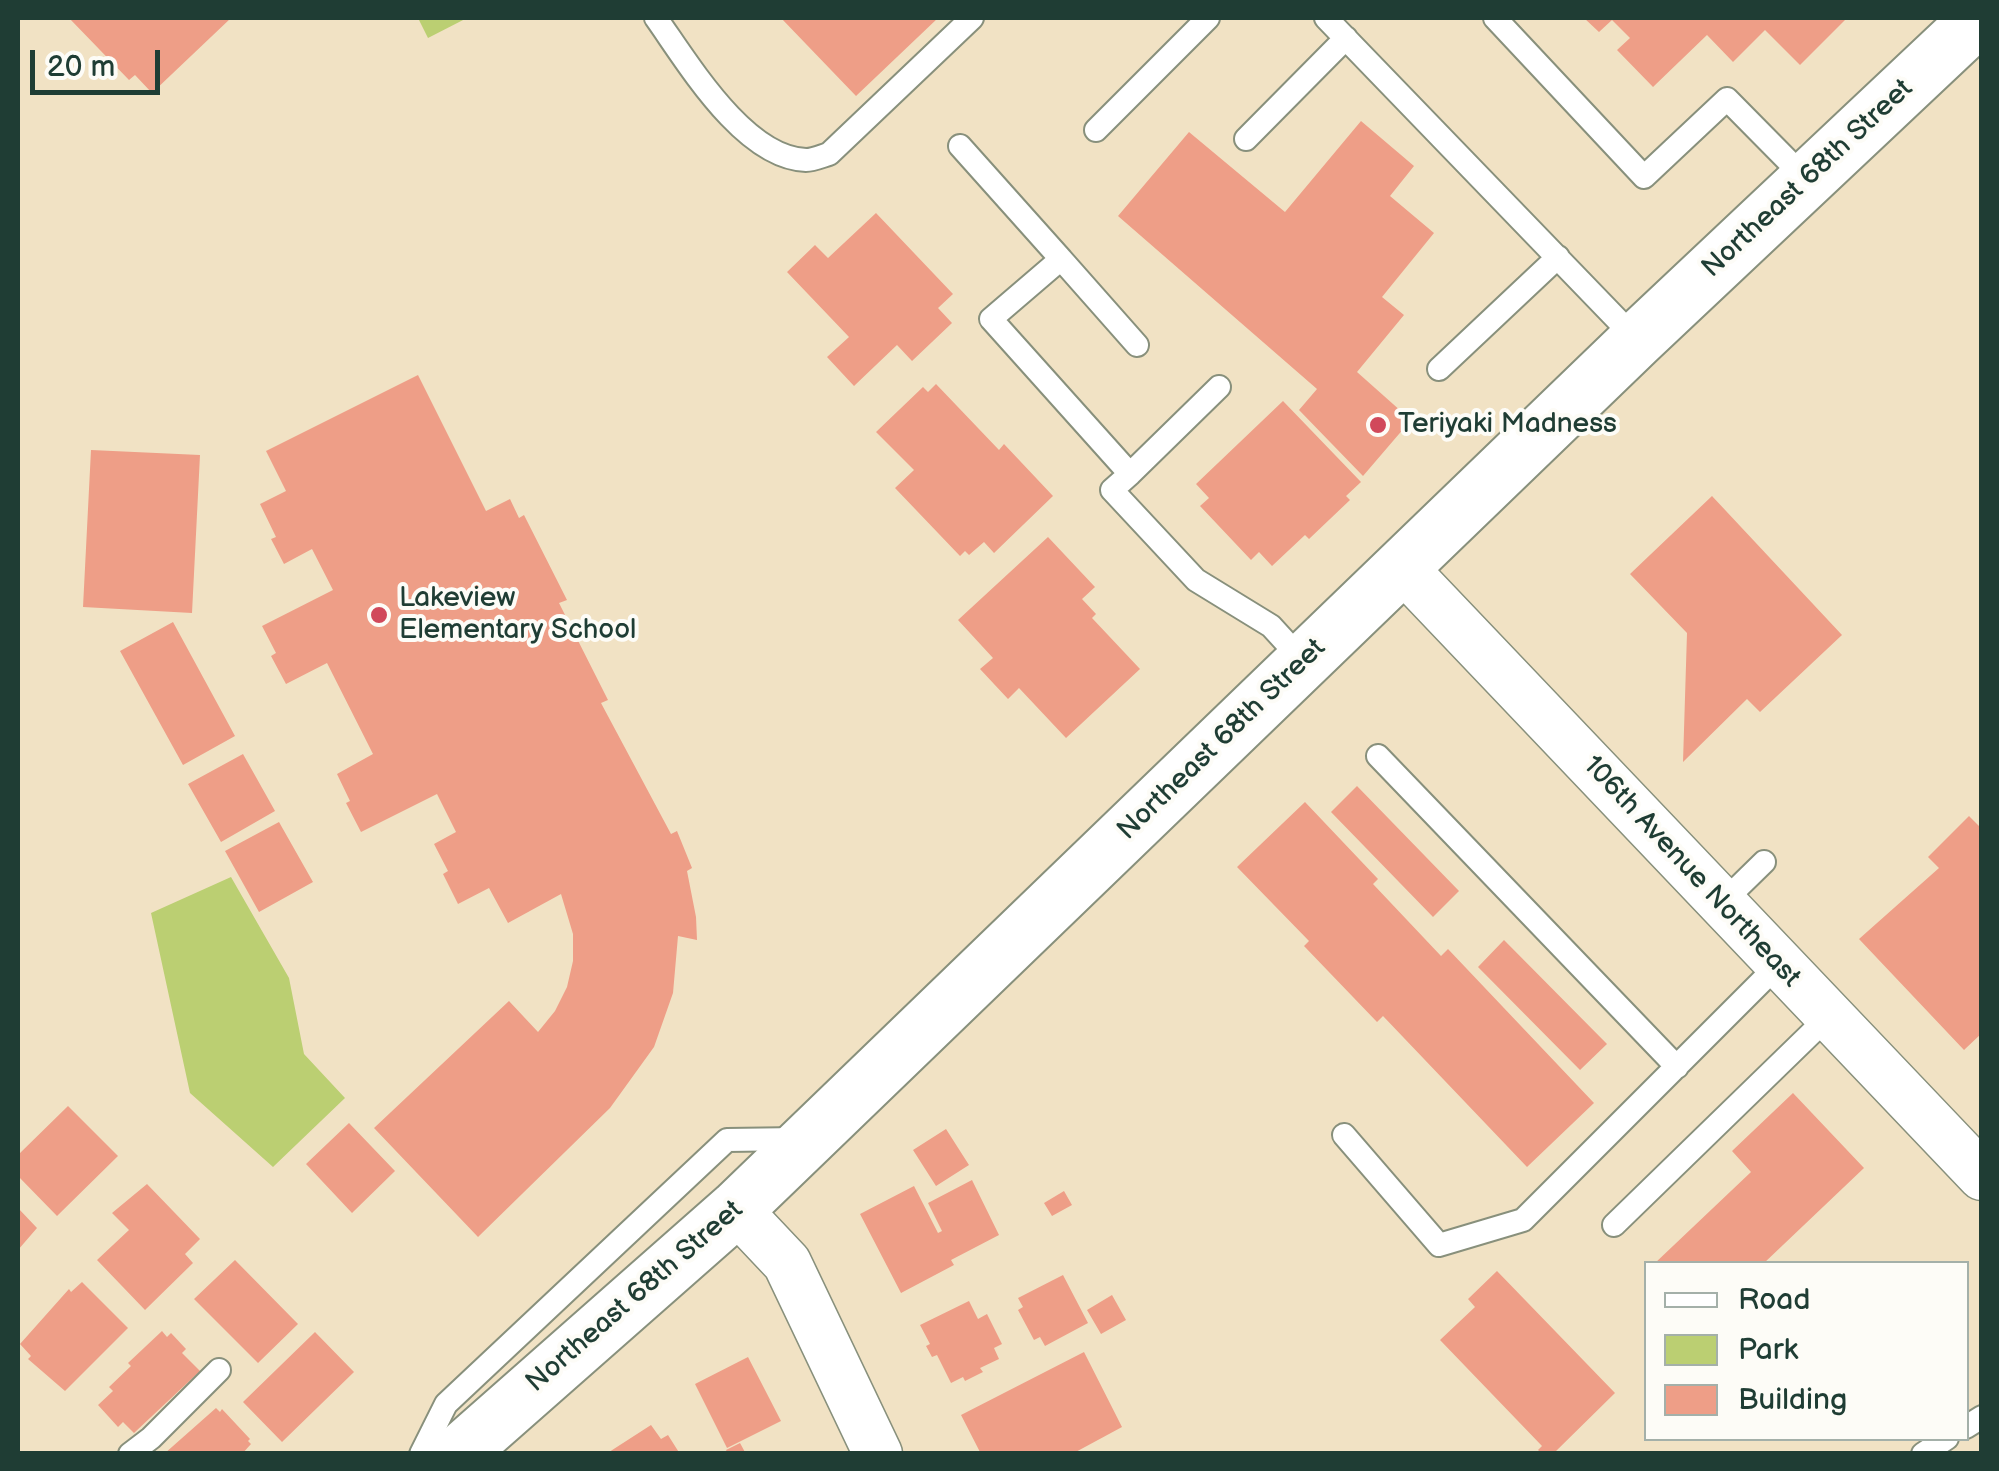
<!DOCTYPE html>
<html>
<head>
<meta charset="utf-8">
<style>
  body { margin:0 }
  #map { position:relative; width:1999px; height:1471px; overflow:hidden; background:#f1e2c4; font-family:"Balsamiq Sans",sans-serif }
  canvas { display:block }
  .frame { position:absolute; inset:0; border:20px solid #1f3d34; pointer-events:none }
  .legend { position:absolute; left:1644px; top:1261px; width:325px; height:180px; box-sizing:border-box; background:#fdfcf7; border:2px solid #a4b0a9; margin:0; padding:12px 18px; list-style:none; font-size:30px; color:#1f3d34 }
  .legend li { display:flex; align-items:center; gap:20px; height:50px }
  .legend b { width:50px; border:2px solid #a4b0a9 }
  .scale { position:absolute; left:30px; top:50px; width:130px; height:45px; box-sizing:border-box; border:5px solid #1f3d34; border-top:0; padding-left:12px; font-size:30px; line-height:35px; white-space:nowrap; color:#1f3d34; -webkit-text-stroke:8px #fdfcf7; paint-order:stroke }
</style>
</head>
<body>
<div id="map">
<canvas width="1999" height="1471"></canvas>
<div class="frame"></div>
<ul class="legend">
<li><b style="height:12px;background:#fff"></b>Road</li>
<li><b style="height:28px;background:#bbcf72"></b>Park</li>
<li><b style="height:28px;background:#ee9e87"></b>Building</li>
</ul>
<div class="scale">20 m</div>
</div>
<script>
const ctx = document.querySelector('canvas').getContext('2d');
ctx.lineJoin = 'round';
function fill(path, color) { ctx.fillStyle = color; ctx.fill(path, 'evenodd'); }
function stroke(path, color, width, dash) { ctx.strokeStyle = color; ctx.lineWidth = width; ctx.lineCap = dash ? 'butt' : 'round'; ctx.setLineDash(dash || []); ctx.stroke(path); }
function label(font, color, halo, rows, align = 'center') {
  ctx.font = font + ' "Balsamiq Sans",sans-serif'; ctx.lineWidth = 8; ctx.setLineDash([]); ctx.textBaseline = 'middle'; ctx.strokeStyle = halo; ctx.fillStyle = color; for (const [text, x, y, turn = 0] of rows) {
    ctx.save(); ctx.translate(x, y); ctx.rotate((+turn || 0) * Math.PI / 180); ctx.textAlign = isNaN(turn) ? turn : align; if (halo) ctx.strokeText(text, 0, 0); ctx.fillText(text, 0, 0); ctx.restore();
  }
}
fill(new Path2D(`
  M418,18H467L428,38Z
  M231,877L289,978L304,1054L345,1098L273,1167L190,1093L151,913Z`), '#bbcf72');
fill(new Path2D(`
  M69,18H231L152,93L135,75L129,80Z
  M781,18H938L856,96Z
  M1584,18H1844L1846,19L1800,65L1765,30L1733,62L1707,35L1653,87L1617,50L1630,38L1612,20L1599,32Z
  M1361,121L1414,166L1390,196L1434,233L1382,297L1404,315L1357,372L1411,420L1363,476L1299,410L1317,389L1118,216L1189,132L1285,212Z
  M876,213L953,294L938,308L952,323L912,361L897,345L854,386L827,357L849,337L787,272L815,245L828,258Z
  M418,375L486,511L510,499L519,518L524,515L567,600L559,603L608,700L601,703L671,834L677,831L692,868L687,871L696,917L697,940L678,936L673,993L654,1047L610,1108L478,1237L374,1128L509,1001L538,1032L555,1011L567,987L573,961V934L561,894L508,923L489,888L458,904L443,874L448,871L434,844L456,832L437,794L361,832L346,803L350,801L337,774L373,754L327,663L286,684L271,656L276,653L262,626L333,590L312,549L284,564L271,539L276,537L260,504L286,491L266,451Z
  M936,384L999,450L1004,444L1053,496L994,553L984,542L969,555L965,551L960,556L895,488L914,470L876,432L923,387L928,392Z
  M1283,401L1361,482L1346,496L1350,500L1309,539L1305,535L1272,566L1259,552L1251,560L1200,506L1209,498L1196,484Z
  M91,450L200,455L192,613L83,607Z
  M1712,496L1842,635L1760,712L1747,699L1683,762L1687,633L1630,574Z
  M1048,537L1095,587L1082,599L1096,614L1092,618L1140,669L1066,738L1019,688L1008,699L980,669L993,658L958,620Z
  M173,622L235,736L183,765L120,651Z
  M243,754L275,811L221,842L188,784Z
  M1357,786L1459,891L1433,917L1331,812Z
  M1305,802L1378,879L1373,884L1441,956L1448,949L1594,1103L1527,1167L1383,1016L1377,1022L1304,946L1309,941L1237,867Z
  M1969,816L1979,826L1982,825V1033L1964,1050L1859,939L1939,868L1928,857Z
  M279,822L313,882L259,912L225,851Z
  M1504,940L1607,1044L1580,1070L1478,967Z
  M1793,1093L1864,1168L1763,1264H1654L1751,1172L1732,1151Z
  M68,1106L118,1156L57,1216L18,1176V1155Z
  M349,1123L395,1171L352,1213L306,1164Z
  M946,1129L969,1165L936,1186L913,1150Z
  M972,1180L999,1235L951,1260L954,1265L901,1293L860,1214L914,1186L938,1233L942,1231L928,1203Z
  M147,1184L200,1239L185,1254L193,1263L145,1310L97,1260L129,1230L112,1213Z
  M1064,1191L1072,1205L1052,1216L1044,1203Z
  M18,1208L37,1228L18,1250Z
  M235,1260L298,1324L258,1363L194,1299Z
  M1497,1271L1615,1393L1553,1454H1542L1538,1450L1542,1446L1440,1340L1475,1307L1468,1299Z
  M1063,1275L1088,1323L1045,1346L1040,1337L1034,1340L1018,1310L1023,1307L1018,1298Z
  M82,1282L128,1328L65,1391L28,1359L31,1356L20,1344L69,1289L71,1292Z
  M1112,1295L1126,1320L1101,1334L1087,1310Z
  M969,1301L978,1319L987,1314L1002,1344L994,1348L999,1359L980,1368L983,1372L965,1381L963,1377L951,1383L937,1355L932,1357L926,1346L930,1344L920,1325Z
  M162,1331L167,1337L171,1333L186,1349L182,1353L200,1371L134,1433L123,1422L118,1427L98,1405L113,1391L109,1387L131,1366L128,1363Z
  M315,1332L354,1372L282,1442L243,1402Z
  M1084,1352L1122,1427L1072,1454H981L961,1415Z
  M748,1357L781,1421L727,1448L695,1384Z
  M216,1408L220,1412L222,1409L250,1439L248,1441L251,1444L242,1454L238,1451L235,1454H164Z
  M651,1425L661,1439L668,1435L680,1454H606Z
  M740,1443L746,1454H728L726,1450Z`), '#ee9e87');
const service = new Path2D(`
  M656,18C688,63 744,158 806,160C813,160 822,156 829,154L972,18
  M1326,18L1637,340
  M1495,18L1644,177L1727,99L1807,180
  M1096,130L1208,18
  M1246,139L1346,38
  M960,146L1061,259L991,319L1130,474L1112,490L1196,580L1271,626L1303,661
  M1061,259L1137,345
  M1439,369L1558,257
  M1130,474L1219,387
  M1378,756L1677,1067
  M1721,904L1764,862
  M1344,1135L1439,1245L1523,1220L1778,965
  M1614,1225L1828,1017
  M1966,1427L1982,1417
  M130,1454L151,1438L219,1370
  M421,1454L446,1404L727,1140L799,1139
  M1923,1454L1947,1438`);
const minor = new Path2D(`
  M1402,567L1982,1176
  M736,1209L787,1263L878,1454`);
const secondary = new Path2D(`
  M458,1454L736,1209L1637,340L1979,18`);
stroke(service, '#88907c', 26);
stroke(minor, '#88907c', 51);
stroke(secondary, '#88907c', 59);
stroke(service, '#fff', 22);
stroke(minor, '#fff', 48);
stroke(secondary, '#fff', 55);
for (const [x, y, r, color] of [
  [1378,425,10,"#d1495b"],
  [379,615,10,"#d1495b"]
]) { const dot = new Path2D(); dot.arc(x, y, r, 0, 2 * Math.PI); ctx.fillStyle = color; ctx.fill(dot); stroke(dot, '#fdfcf7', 4); }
label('28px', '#1f3d34', '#fdfcf7', [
  ["Northeast 68th Street",1808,179,-43],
  ["Northeast 68th Street",1222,740,-44],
  ["106th Avenue Northeast",1691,872,47],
  ["Northeast 68th Street",635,1297,-41]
]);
label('28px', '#1f3d34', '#fdfcf7', [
  ["Teriyaki Madness",1398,425],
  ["Lakeview",399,599],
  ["Elementary School",399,631]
], 'left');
</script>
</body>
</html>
